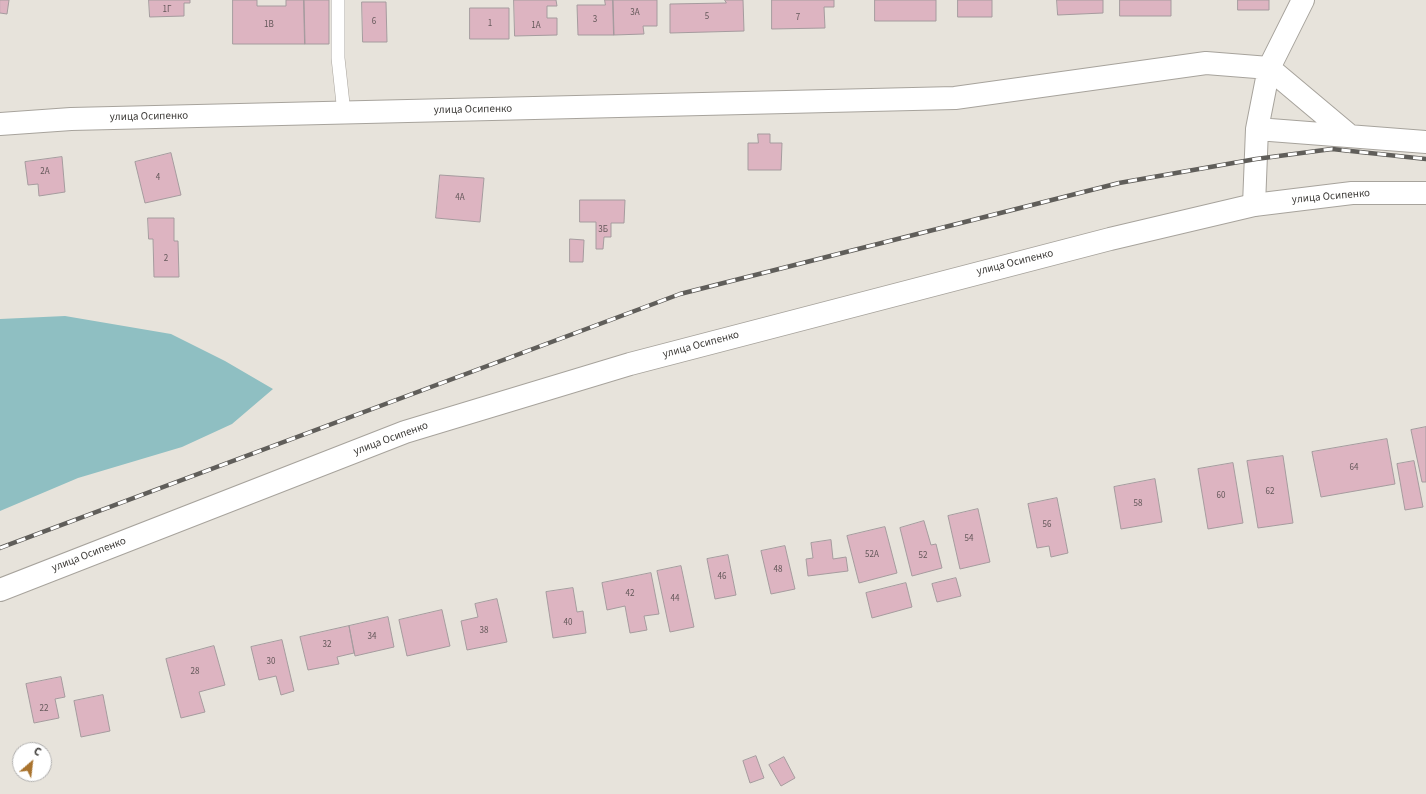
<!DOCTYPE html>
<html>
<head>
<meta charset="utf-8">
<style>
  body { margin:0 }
  #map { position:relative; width:1426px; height:794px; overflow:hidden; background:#e7e3db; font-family:"Source Sans 3",sans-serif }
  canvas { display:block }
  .north { position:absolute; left:12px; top:742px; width:40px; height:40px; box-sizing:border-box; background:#fff; border:1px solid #b1b0af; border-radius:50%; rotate:28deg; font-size:11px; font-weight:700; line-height:16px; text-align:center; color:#3c3a37 }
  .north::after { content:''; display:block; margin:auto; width:14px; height:18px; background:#a9732e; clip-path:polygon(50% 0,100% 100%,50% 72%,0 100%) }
</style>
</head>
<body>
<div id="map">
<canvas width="1426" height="794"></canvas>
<div class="north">С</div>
</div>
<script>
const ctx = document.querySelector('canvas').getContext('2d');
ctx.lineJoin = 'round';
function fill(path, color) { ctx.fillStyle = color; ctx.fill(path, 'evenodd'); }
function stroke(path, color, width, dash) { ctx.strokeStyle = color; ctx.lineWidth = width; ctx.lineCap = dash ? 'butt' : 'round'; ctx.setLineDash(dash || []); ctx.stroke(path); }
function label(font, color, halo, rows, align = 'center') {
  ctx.font = font + ' "Source Sans 3",sans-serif'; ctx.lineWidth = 4; ctx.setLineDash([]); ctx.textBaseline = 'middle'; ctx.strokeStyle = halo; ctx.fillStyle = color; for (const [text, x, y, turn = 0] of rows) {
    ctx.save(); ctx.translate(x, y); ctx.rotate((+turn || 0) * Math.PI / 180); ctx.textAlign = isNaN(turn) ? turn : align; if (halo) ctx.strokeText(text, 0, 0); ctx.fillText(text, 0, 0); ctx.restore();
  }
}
fill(new Path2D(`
  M65,316L171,334L225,361L273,389L232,424L182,447L78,478L0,511V319Z`), '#8fbfc2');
const building = new Path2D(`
  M0,0H9L7,14L0,13Z
  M149,0H190V3H184V16L150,17Z
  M233,0H257V6H286V0H304L305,44H233Z
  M304,0H329V44H305Z
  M514,0H556L557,6H547V18H557V35L515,36Z
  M605,0H613L614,35H578L577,5H605Z
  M613,0H657V26H643L644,34L614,35Z
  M725,0H743L744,31L670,33V4L726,3Z
  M772,0H834V7H824L825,28L772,29Z
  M875,0H936V21H875Z
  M958,0H992V17H958Z
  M1057,0H1103V13L1058,15Z
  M1120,0H1171V16H1120Z
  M1238,0H1269V10H1238Z
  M362,2H386L387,42H363Z
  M470,8H509V39H470Z
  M758,134H770V143H782L781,170H748V143H758Z
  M171,153L181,195L145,203L135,162Z
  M62,157L65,192L39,196L38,184L28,185L25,162Z
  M440,175L484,178L480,222L436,218Z
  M580,200H625L624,223H611V237H604L603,249H596V222H580Z
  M148,218H174V241H178L179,277H154L153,239H149Z
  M570,239L584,240L583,262H570Z
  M1426,427V482H1422L1411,430Z
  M1387,439L1395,484L1321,497L1312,452Z
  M1283,456L1293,523L1258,528L1247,461Z
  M1414,461L1423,507L1405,510L1397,464Z
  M1233,463L1243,523L1208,529L1198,469Z
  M1155,479L1162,522L1121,529L1114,487Z
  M1057,498L1068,553L1051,557L1049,546L1037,548L1028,504Z
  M978,509L990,562L960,569L948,516Z
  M924,521L931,545L936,544L942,568L912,576L900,528Z
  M885,527L897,573L859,583L847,536Z
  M831,540L833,559L846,557L848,571L808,576L806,559L813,558L811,543Z
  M785,546L795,589L771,594L761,551Z
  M728,555L736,595L715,599L707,559Z
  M681,566L694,627L670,632L657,571Z
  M651,573L659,614L644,616L647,630L630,633L625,606L607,610L602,583Z
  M956,578L961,596L937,602L932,584Z
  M906,583L912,607L872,618L866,593Z
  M573,588L577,612L583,611L586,633L553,638L546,592Z
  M497,599L507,642L467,650L461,621L478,617L475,604Z
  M442,610L450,646L407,656L399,620Z
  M388,617L394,647L355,656L349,626Z
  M349,626L354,653L337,657L339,664L308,670L300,637Z
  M282,640L294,691L281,695L276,676L259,680L251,647Z
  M214,646L225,685L199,692L205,712L181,718L166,659Z
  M61,677L65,697L55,699L59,718L34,723L26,684Z
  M103,695L110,731L81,737L74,701Z
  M756,756L764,778L750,783L743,761Z
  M784,757L795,778L781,786L769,765Z`);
fill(building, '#ddb4c1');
stroke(building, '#a59b9e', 1);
const lane = new Path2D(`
  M338,0V58L344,113`);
const street = new Path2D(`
  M0,124L71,119L955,98L1206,63L1269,68L1350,136
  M1257,129L1426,142
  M1254,205L1257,129L1269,68L1303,0`);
const secondary = new Path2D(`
  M0,590L405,432L630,364L1110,239L1254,205L1352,193H1426`);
stroke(lane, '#a7a39c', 14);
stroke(street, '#a7a39c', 24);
stroke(secondary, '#a7a39c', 24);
stroke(lane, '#fff', 13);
stroke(street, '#fff', 22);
stroke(secondary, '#fff', 22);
const rail = new Path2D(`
  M0,548L680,294L1119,183L1256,159L1332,149L1426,159`);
stroke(rail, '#605e5a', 4.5);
stroke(rail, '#fff', 3, [9]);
label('9px', '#64585a', null, [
  ["1Г",167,10],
  ["3А",635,13],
  ["5",707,17],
  ["7",798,18],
  ["3",595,20],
  ["6",374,22],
  ["1",490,24],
  ["1В",269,25],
  ["1А",536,26],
  ["2А",45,172],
  ["4",158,178],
  ["4А",460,198],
  ["3Б",603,230],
  ["2",166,259],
  ["64",1354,468],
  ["62",1270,492],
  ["60",1221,496],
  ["58",1138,504],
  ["56",1047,525],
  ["54",969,539],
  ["52А",872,555],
  ["52",923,556],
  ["48",778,570],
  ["46",722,577],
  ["42",630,594],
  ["44",675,599],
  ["40",568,623],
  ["38",484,631],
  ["34",372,637],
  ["32",327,645],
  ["30",271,662],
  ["28",195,672],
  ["22",44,709]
]);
label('11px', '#3c3a37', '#fff', [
  ["улица Осипенко",473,110,-1],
  ["улица Осипенко",149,117,-1],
  ["улица Осипенко",1331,197,-5],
  ["улица Осипенко",1015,263,-14],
  ["улица Осипенко",701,345,-15],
  ["улица Осипенко",391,439,-20],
  ["улица Осипенко",89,555,-21]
]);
</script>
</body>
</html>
